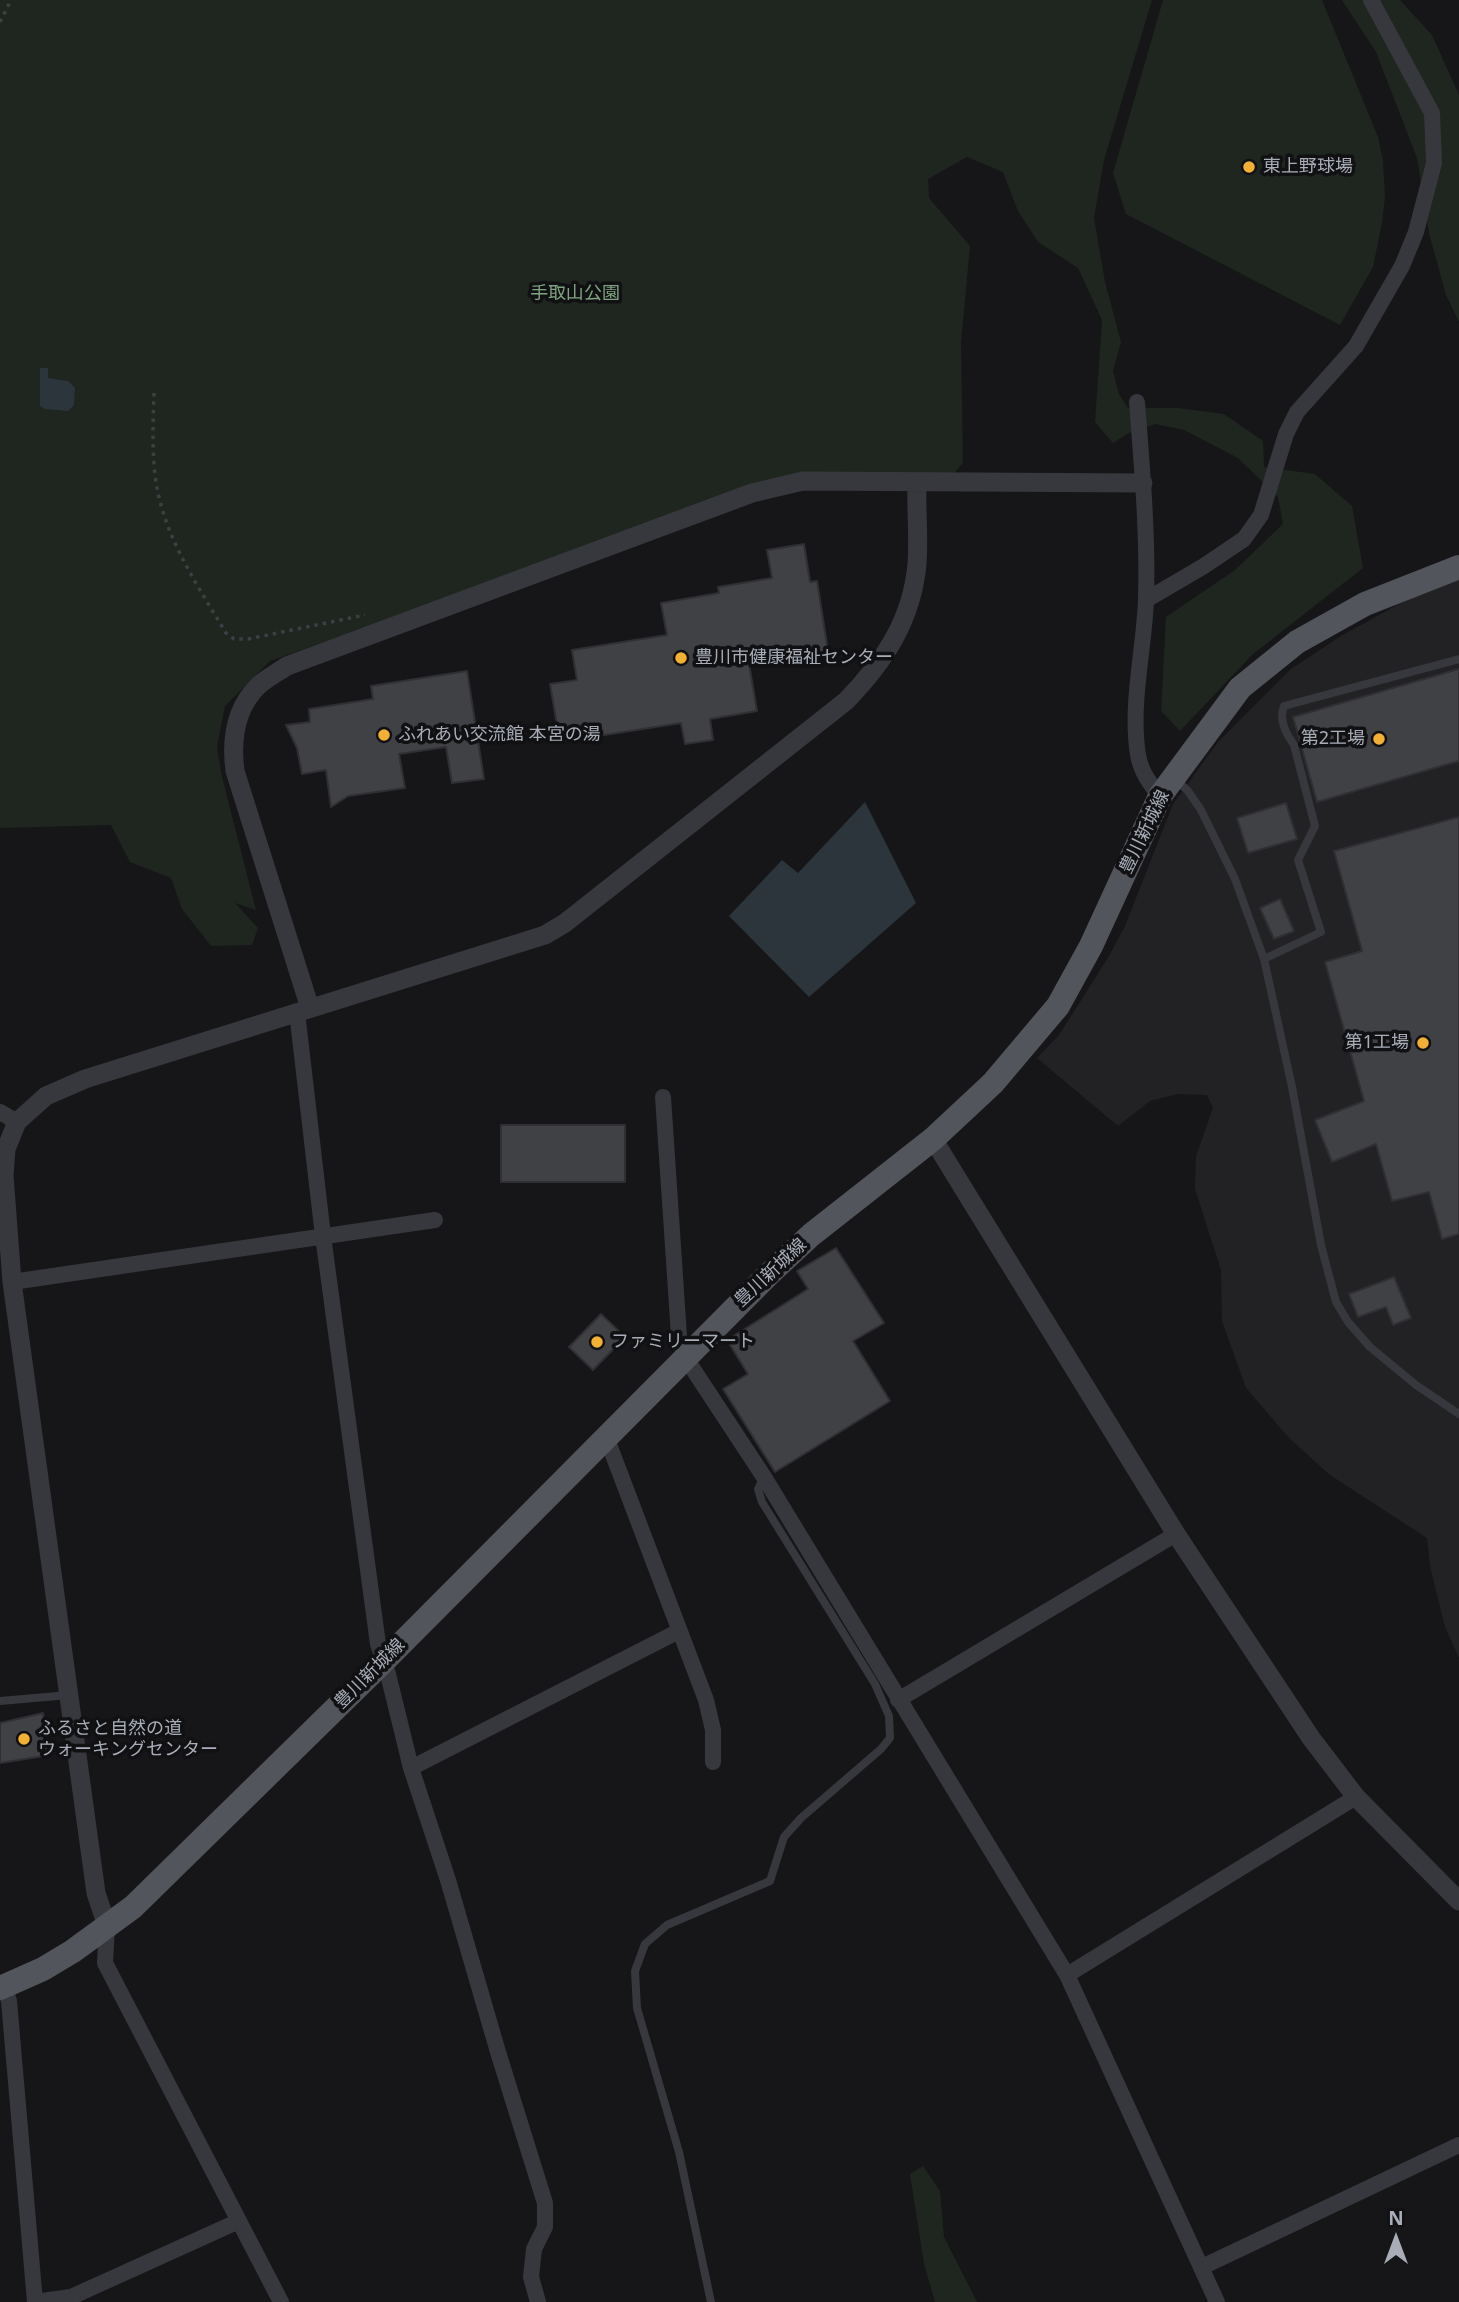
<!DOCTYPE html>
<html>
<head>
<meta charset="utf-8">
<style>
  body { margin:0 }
  #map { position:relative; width:1459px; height:2302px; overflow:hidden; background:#161618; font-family:"Noto Sans",sans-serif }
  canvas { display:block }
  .north { position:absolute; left:1361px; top:2204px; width:70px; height:70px; -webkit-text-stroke:5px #111113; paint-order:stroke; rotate:0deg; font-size:19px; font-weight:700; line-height:28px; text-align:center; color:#a8adb8 }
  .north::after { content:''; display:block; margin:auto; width:24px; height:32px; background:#a8adb8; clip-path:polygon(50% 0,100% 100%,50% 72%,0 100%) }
</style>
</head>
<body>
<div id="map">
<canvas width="1459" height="2302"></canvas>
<div class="north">N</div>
</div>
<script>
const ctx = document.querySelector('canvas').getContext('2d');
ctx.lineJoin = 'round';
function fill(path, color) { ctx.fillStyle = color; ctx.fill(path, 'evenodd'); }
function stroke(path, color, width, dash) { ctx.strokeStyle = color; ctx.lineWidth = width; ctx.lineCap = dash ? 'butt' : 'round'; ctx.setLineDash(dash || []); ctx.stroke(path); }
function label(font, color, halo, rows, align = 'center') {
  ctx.font = font + ' "Noto Sans","Noto Sans JP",sans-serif'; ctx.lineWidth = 7; ctx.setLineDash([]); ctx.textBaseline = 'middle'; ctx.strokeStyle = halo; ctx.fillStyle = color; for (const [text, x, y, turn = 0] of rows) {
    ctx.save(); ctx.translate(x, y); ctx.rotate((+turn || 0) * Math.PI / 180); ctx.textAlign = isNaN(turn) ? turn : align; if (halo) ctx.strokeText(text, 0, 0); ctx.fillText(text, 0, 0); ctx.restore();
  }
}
fill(new Path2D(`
  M1459,578V1658L1445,1627L1430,1566L1427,1538L1330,1475L1289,1438L1246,1388L1222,1321L1221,1270L1195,1189L1196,1156L1213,1108L1207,1095L1178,1094L1150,1101L1118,1126L1037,1058L1059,1035L1109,956L1125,926L1173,804L1218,742L1291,669L1341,636L1408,599Z`), '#222225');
fill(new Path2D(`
  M0,0H1152L1104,160L1094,218L1105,282L1121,342L1113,371L1119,394L1128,408H1178L1224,414L1263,441L1264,467L1315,474L1352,506L1363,568L1253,654L1180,731L1161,711L1166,617L1235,570L1283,524L1278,497L1238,458L1184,430L1155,424L1129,433L1113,443L1095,422L1102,320L1078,268L1038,242L1018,211L1003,172L967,157L928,179L929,198L970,246L961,343L963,463L954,473H807L270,661L225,706L217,747L222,777L256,910L235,903L258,928L252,945L211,946L182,909L171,878L130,862L111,825L0,828Z
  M1163,0H1322L1378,137L1383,160L1385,197L1382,223L1373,267L1340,325L1126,214L1113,173Z
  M1342,0H1400L1432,35L1459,95V322L1446,295L1429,233L1417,158L1376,52Z
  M923,2166L940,2191L944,2237L977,2302H935L924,2264L910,2174Z`), '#1e261f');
fill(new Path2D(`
  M40,368H48V378L68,381L75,388L74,405L68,411L45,409L40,406Z
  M865,802L916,903L809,997L729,916L782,860L798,873Z`), '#2c353c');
const building = new Path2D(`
  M804,544L810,582L817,581L828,651L749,664L757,711L710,719L713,740L685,744L681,723L560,742L550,684L577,680L572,650L667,635L661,603L719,593L718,587L772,578L767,550Z
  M1459,669V761L1317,802L1293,717Z
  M467,671L484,779L452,783L446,747L399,754L405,788L348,796L331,807L326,770L302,774L297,748L286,725L310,722L309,709L373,699L371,686Z
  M1286,803L1297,839L1248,853L1237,818Z
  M1459,817V1234L1442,1239L1429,1192L1392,1201L1376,1144L1332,1162L1315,1120L1364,1101L1325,962L1362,951L1334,851Z
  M1280,899L1294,931L1274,939L1260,908Z
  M501,1125H625V1182H501Z
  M836,1248L884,1323L853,1341L890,1401L775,1472L723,1389L748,1374L727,1340L808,1289L797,1271Z
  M1394,1277L1411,1318L1393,1325L1386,1307L1358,1317L1349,1294Z
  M601,1314L625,1337L593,1370L569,1347Z
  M43,1713L50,1755L0,1763V1723Z`);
fill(building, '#404145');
stroke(building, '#303034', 2);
stroke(new Path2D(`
  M0,22L11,0
  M154,393C153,420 152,448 155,475C162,534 196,583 226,633L234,639H248L365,615`), '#3d3f44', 3.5, [3.5, 5]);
stroke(new Path2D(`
  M1175,779L1188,791L1201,810L1235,879L1264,959L1292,1087L1321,1245L1336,1302L1348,1322L1370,1347L1416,1385L1459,1414
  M1264,959L1321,932L1298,860L1315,826L1294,745C1286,734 1278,720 1284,706L1459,659
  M0,1701L69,1695
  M711,2302L679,2152L637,2008L635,1971L645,1944L667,1925L770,1881L784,1837L801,1818L881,1749L890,1738L889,1716L875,1684L762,1502L758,1489L764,1477`), '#37383d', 8);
stroke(new Path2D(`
  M1137,402C1142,468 1148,534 1146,600C1144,651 1130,704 1138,755C1141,772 1150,784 1160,796
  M1146,600L1204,566L1244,539L1261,515L1286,434L1297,412L1356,346L1402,266L1416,232L1434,163L1432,113L1371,0
  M297,1012L323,1236L378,1644L388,1674L411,1768L448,1880L498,2052L545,2203V2227L534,2249L531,2277L538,2302
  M663,1097L679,1336L685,1357L764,1477L1067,1975L1217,2302
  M0,1112L17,1122
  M12,1282L435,1220
  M603,1440L610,1447L706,1700L713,1730V1762
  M898,1700L1176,1534
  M411,1768L679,1631
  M107,1926L105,1963L281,2302
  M1067,1975L1356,1797
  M4,1986L9,2001L35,2302
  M1202,2267L1459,2145
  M35,2302L71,2297L239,2221`), '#37383d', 16);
stroke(new Path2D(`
  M310,1008L235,771C231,740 235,708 259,685C267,678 278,672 287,666L752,493L803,481L1143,483
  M933,1139L1176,1534L1311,1738L1356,1797L1459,1901
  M107,1926L96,1893L12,1282L4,1175L6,1149L17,1122L46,1096L85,1079L545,935L565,923L846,701C884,662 912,620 917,564C919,537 916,509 917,482`), '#37383d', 19);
stroke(new Path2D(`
  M0,1988L43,1969L73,1951L133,1907L383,1662L768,1275L811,1235L933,1139L993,1083L1058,1006L1091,946L1160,796L1240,688L1297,642L1365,604L1459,567`), '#53555c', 24);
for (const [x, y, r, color] of [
  [1249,167,7,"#f2b134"],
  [681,658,7,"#f2b134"],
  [384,735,7,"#f2b134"],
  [1379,739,7,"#f2b134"],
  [1423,1043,7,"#f2b134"],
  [597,1342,7,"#f2b134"],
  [24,1739,7,"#f2b134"]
]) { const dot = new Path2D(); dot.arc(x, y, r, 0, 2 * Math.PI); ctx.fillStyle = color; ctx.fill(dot); stroke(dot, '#111113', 2.5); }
label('18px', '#a8adb8', '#111113', [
  ["東上野球場",1263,167],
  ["豊川市健康福祉センター",695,658],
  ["ふれあい交流館 本宮の湯",398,735],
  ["第2工場",1365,739,"right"],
  ["第1工場",1409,1043,"right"],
  ["ファミリーマート",611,1342],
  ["ふるさと自然の道",38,1729],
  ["ウォーキングセンター",38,1750]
], 'left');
label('18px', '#7fa381', '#111113', [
  ["手取山公園",575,294]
]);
label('18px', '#a8adb8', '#111113', [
  ["豊川新城線",1145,832,-64],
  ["豊川新城線",771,1273,-43],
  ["豊川新城線",370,1674,-45]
]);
</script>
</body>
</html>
